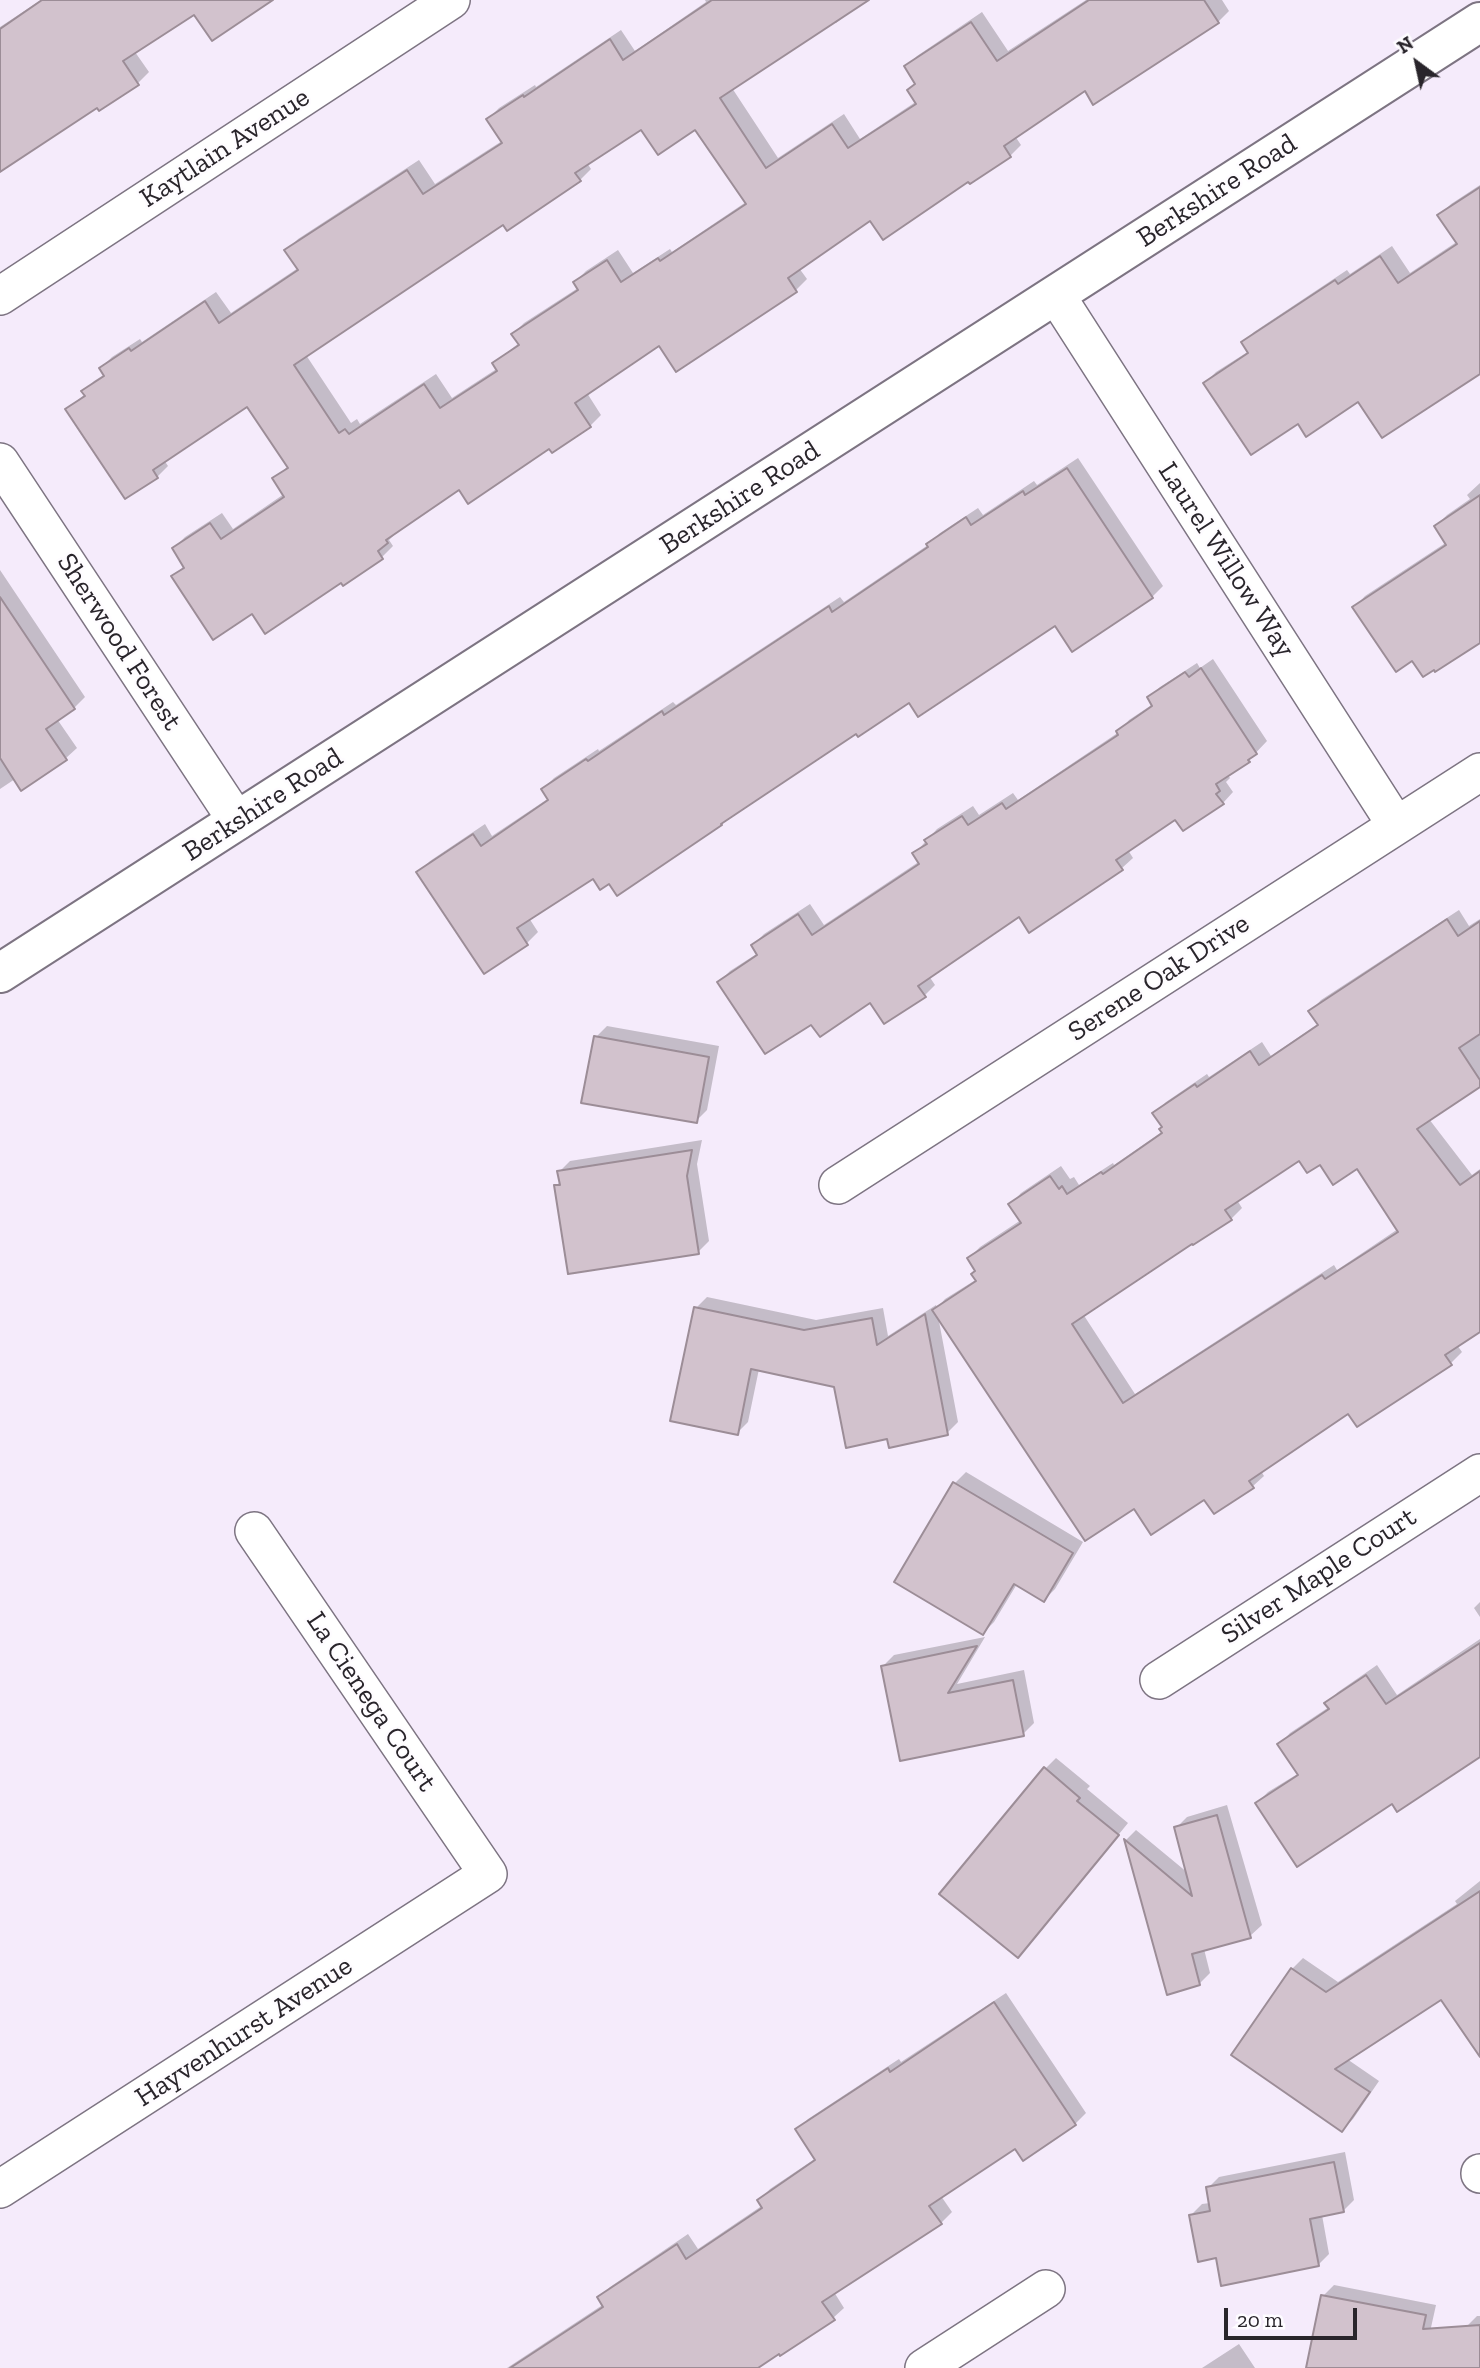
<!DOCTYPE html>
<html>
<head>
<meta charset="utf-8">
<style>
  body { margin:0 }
  #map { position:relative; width:1480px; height:2368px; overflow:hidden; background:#f5ebfb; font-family:"Zilla Slab",serif }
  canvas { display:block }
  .north { position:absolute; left:1382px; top:28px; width:70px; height:70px; -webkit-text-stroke:5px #fefcff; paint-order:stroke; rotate:327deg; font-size:19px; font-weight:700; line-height:28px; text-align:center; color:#29252b }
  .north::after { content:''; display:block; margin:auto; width:24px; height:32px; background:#29252b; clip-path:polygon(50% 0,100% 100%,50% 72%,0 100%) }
  .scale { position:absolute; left:1224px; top:2308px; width:133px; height:32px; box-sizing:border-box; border:4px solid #29252b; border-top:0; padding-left:9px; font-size:21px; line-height:24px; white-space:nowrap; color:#29252b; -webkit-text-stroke:5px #fefcff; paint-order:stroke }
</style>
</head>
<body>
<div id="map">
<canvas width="1480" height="2368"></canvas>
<div class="north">N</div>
<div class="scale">20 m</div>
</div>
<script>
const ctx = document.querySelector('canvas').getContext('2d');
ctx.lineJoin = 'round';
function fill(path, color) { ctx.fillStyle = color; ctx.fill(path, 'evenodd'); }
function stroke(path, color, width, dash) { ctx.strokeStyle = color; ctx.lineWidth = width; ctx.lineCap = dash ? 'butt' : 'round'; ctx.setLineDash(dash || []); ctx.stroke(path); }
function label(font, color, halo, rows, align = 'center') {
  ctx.font = font + ' "Zilla Slab",serif'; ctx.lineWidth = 5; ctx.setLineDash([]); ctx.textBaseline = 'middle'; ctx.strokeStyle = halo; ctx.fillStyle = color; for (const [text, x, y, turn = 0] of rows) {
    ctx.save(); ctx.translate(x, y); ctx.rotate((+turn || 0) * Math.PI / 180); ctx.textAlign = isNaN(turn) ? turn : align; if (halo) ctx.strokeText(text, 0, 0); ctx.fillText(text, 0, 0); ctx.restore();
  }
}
fill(new Path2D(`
  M41,0H270L195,13L135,52L149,72L138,83L99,108L97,105L0,170V27Z
  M705,0H866L836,23L834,21L732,88L778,158L844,114L860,139L917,101L916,83L906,67L917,56L982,12L1008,51L1086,0H1222L1229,11L1218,22L1085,89L1015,136L1021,145L1010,156L969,180L871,219L799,268L807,279L796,290L677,369L660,343L587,393L601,415L590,426L460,487L398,531L389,540L393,546L382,557L343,583L342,581L252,611L173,577L185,565L174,548L185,537L222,513L233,529L284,494L274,479L289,465L247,405L164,460L168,466L157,477L67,409L85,394L84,391L94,381L105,374L101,368L112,357L140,339L142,342L216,292L231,313L298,268L287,250L298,239L419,160L435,184L502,141L488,119L499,108L535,85L536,87L621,30L635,51L706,2ZM696,127L746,202L672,252L670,249L633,273L618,250L586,271L575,282L578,288L524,323L513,334L519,343L494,363L498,368L452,398L436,374L360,424L357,419L351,423L306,355L503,223L580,180L591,169L587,163L641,128Z
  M1480,185V371L1359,400L1298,421L1205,383L1216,372L1249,351L1243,343L1254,332L1347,270L1350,274L1392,246L1410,273L1458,241L1440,215L1451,204Z
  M1078,458L1163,586L1152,597L1055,624L910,701L594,876L529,918L538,932L527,943L485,972L419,872L430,861L485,824L492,836L549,798L543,789L554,778L598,749L599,751L673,702L676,705L840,597L844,602L928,545L940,533L978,508L983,515L1034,481L1037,485Z
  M1480,483V640L1413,658L1355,607L1365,596L1447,542L1436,526L1447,515L1470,499L1467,495Z
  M0,570L85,697L74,708L57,719L77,748L66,758L15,779L0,789Z
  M1213,659L1267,741L1249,760L1227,774L1230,778L1226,782L1233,792L1223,803L1176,817L1128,850L1133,858L1122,868L1019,915L929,976L935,985L924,996L871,1000L812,1022L719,982L730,971L758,953L753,945L764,934L810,904L824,925L920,861L915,853L937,829L973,806L979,815L1013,793L1018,800L1119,732L1129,720L1153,704L1149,698L1160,687L1197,663L1200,668Z
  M1459,910L1469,926L1480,919V1085L1429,1119L1472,1175L1480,1169V1329L1457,1345L1462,1352L1451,1363L1357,1425L1349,1412L1261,1471L1264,1476L1253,1486L1214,1512L1205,1497L1135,1507L938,1316L958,1422L947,1433L889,1437L836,1386L759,1369L748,1422L737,1433L696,1308L707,1297L816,1320L883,1308L888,1336L936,1305L937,1308L945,1299L977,1279V1270L969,1258L980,1247L1021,1220L1011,1204L1021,1193L1061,1166L1070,1179L1074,1177L1079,1185L1113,1163L1114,1165L1163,1131L1164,1127L1155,1113L1166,1102L1207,1074L1209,1077L1262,1042L1271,1056L1319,1023L1311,1011L1321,1000ZM1299,1158L1358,1167L1398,1229L1337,1270L1334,1265L1135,1394L1083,1314L1231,1219L1242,1208L1237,1200Z
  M607,1026L719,1046L707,1110L696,1121L596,1037Z
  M702,1140L697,1164L709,1241L698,1252L556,1186L561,1181L559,1172L570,1161Z
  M966,1472L1083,1542L1055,1589L1044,1600L1017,1584L994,1622L983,1633L955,1483Z
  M1480,1602V1617L1474,1608Z
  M985,1637L957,1684L1024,1670L1034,1723L1023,1734L883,1666L894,1655Z
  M1480,1639V1755L1392,1802L1257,1803L1268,1792L1299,1773L1280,1744L1290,1733L1329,1707L1327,1703L1338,1692L1377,1665L1397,1695Z
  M1056,1758L1090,1786L1087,1789L1128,1823L1029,1945L1045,1769Z
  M1227,1805L1262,1925L1250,1936L1204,1949L1210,1973L1199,1984L1168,1993L1126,1840L1136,1830L1188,1873L1176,1828L1187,1817Z
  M1480,1881V2020L1442,1997L1347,2059L1379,2081L1353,2119L1342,2130L1292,1969L1303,1958L1338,1982L1457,1904L1455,1901Z
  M1006,1993L1086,2113L1075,2124L1016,2147L941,2196L952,2212L941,2223L834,2292L844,2308L833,2318L756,2368H507L604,2304L599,2298L610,2287L688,2234L698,2249L763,2205L760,2200L770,2189L816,2158L797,2130L808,2119L899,2059L901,2062Z
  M1345,2152L1354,2200L1343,2211L1322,2215L1329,2254L1318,2265L1217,2256L1191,2215L1202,2204L1210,2203L1208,2188L1219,2177Z
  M1334,2285L1436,2305L1422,2368H1308L1323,2296Z
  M1477,2316H1480V2368H1469L1466,2327Z
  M1239,2344L1255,2368H1202Z`), '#0003');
const building = new Path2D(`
  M42,0H273L212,41L194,15L123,61L139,85L99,111L97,108L0,172V29Z
  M712,0H869L720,98L766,168L832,124L848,148L916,104L907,90L915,84L904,66L971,22L997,61L1089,0H1204L1219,23L1093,105L1085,91L1004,146L1011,157L970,184L968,182L883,240L870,221L788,278L797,292L676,372L659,346L575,403L591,427L552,453L549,449L468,504L459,490L386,540L388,543L378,551L383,559L343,586L341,583L265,634L252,614L213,640L171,576L184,568L172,548L210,523L221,539L284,497L272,478L288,468L247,407L153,470L158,478L125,499L65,409L85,396L81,391L104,376L99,368L129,348L131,351L205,301L219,323L298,270L284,250L407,170L423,194L502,143L486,119L523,95L524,97L610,39L623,60ZM641,130L658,155L695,130L746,204L660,261L658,258L621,282L607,260L573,282L578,290L511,334L519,345L492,363L497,371L440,408L424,384L349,434L345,429L339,433L294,365L503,225L507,231L581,181L575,173Z
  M1480,187V374L1382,438L1358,402L1306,437L1298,424L1251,455L1203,383L1248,353L1241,342L1335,280L1338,284L1380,256L1398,283L1457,244L1437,215Z
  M1067,468L1153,598L1072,652L1055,626L918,717L909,703L858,737L856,734L721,824L722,825L617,896L609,884L600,890L593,879L517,928L528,945L484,974L416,872L473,834L481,846L548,800L541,789L586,759L588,761L662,711L664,715L829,606L832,612L928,547L926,544L966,517L971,525L1023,491L1025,495Z
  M1480,495V643L1435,672L1434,670L1423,677L1412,661L1396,672L1352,607L1446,545L1434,526Z
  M0,597L75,709L46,729L67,760L21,791L0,758Z
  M1201,668L1257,754L1248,760L1250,762L1216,784L1220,791L1216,794L1224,804L1183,831L1175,820L1116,860L1123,870L1029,933L1019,917L918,986L926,997L884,1024L870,1003L820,1037L811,1025L765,1054L717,982L757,955L751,945L798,914L812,935L919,864L912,853L927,844L924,840L962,816L968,825L1002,803L1006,809L1118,735L1116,731L1152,706L1147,697L1185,672L1189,677Z
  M1447,919L1458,936L1480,921V1034L1459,1048L1480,1080V1087L1417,1129L1460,1185L1480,1171V1332L1445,1355L1452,1365L1357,1427L1348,1414L1249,1481L1254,1488L1214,1514L1204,1500L1151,1535L1134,1509L1085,1541L932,1310L976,1281L971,1274L975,1271L967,1258L1021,1223L1008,1204L1050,1176L1059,1189L1062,1186L1067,1194L1101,1172L1103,1174L1162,1133L1159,1129L1162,1127L1152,1113L1195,1084L1197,1087L1250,1051L1259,1065L1318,1025L1308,1011ZM1299,1161L1307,1173L1320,1165L1333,1185L1357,1169L1398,1232L1325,1279L1322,1275L1123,1403L1072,1324L1192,1244L1193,1245L1232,1220L1225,1210Z
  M594,1036L709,1057L697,1123L581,1103Z
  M692,1150L687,1176L699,1254L568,1274L554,1185H560L557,1171Z
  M694,1307L804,1330L872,1318L877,1345L925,1314L948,1435L889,1448L887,1439L846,1448L834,1387L751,1369L738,1435L670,1421Z
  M953,1482L1073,1553L1044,1602L1014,1584L983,1635L894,1582Z
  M1480,1643V1757L1397,1812L1392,1804L1297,1867L1255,1803L1298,1775L1277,1744L1329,1709L1324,1703L1366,1675L1386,1704Z
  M977,1646L948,1693L1013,1680L1024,1736L900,1761L881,1666Z
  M1044,1767L1080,1798L1077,1801L1119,1835L1018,1958L939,1894Z
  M1217,1815L1251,1938L1192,1954L1200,1985L1167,1995L1124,1839L1192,1896L1174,1827Z
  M1480,1891V2057L1441,2000L1335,2069L1370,2092L1342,2132L1231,2055L1291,1968L1326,1992Z
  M994,2002L1076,2125L1023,2161L1015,2149L929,2206L942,2224L822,2302L835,2320L780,2356L779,2354L758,2368H510L603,2307L597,2297L677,2244L686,2259L762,2208L757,2200L815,2160L795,2129L888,2068L890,2072Z
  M1334,2162L1344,2212L1310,2219L1319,2266L1221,2286L1216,2258L1198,2262L1189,2215L1210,2211L1206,2187Z
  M1321,2295L1426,2315L1423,2329L1480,2325V2368H1306Z`);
fill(building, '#d2c2cd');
stroke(building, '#9c8d97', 2);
const street = new Path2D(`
  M1056,295L1396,825
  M0,296L451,0
  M0,462L237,821
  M838,1185L1480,772
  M1159,1680L1480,1473
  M1480,2174V2173
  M0,2189L488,1874L254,1531
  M924,2368L1046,2289`);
const secondary = new Path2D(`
  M0,973L1480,22`);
stroke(street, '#7d7482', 40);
stroke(secondary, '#7d7482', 42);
stroke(street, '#fff', 37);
stroke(secondary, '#fff', 38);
label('28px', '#29252b', '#fefcff', [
  ["Kaytlain Avenue",225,148,-33],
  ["Berkshire Road",1217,191,-33],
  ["Berkshire Road",740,498,-33],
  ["Laurel Willow Way",1226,560,57],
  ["Sherwood Forest",119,642,57],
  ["Berkshire Road",263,805,-33],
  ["Serene Oak Drive",1159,978,-33],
  ["Silver Maple Court",1319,1576,-33],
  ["La Cienega Court",371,1702,56],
  ["Hayvenhurst Avenue",244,2032,-33]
]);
</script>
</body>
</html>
